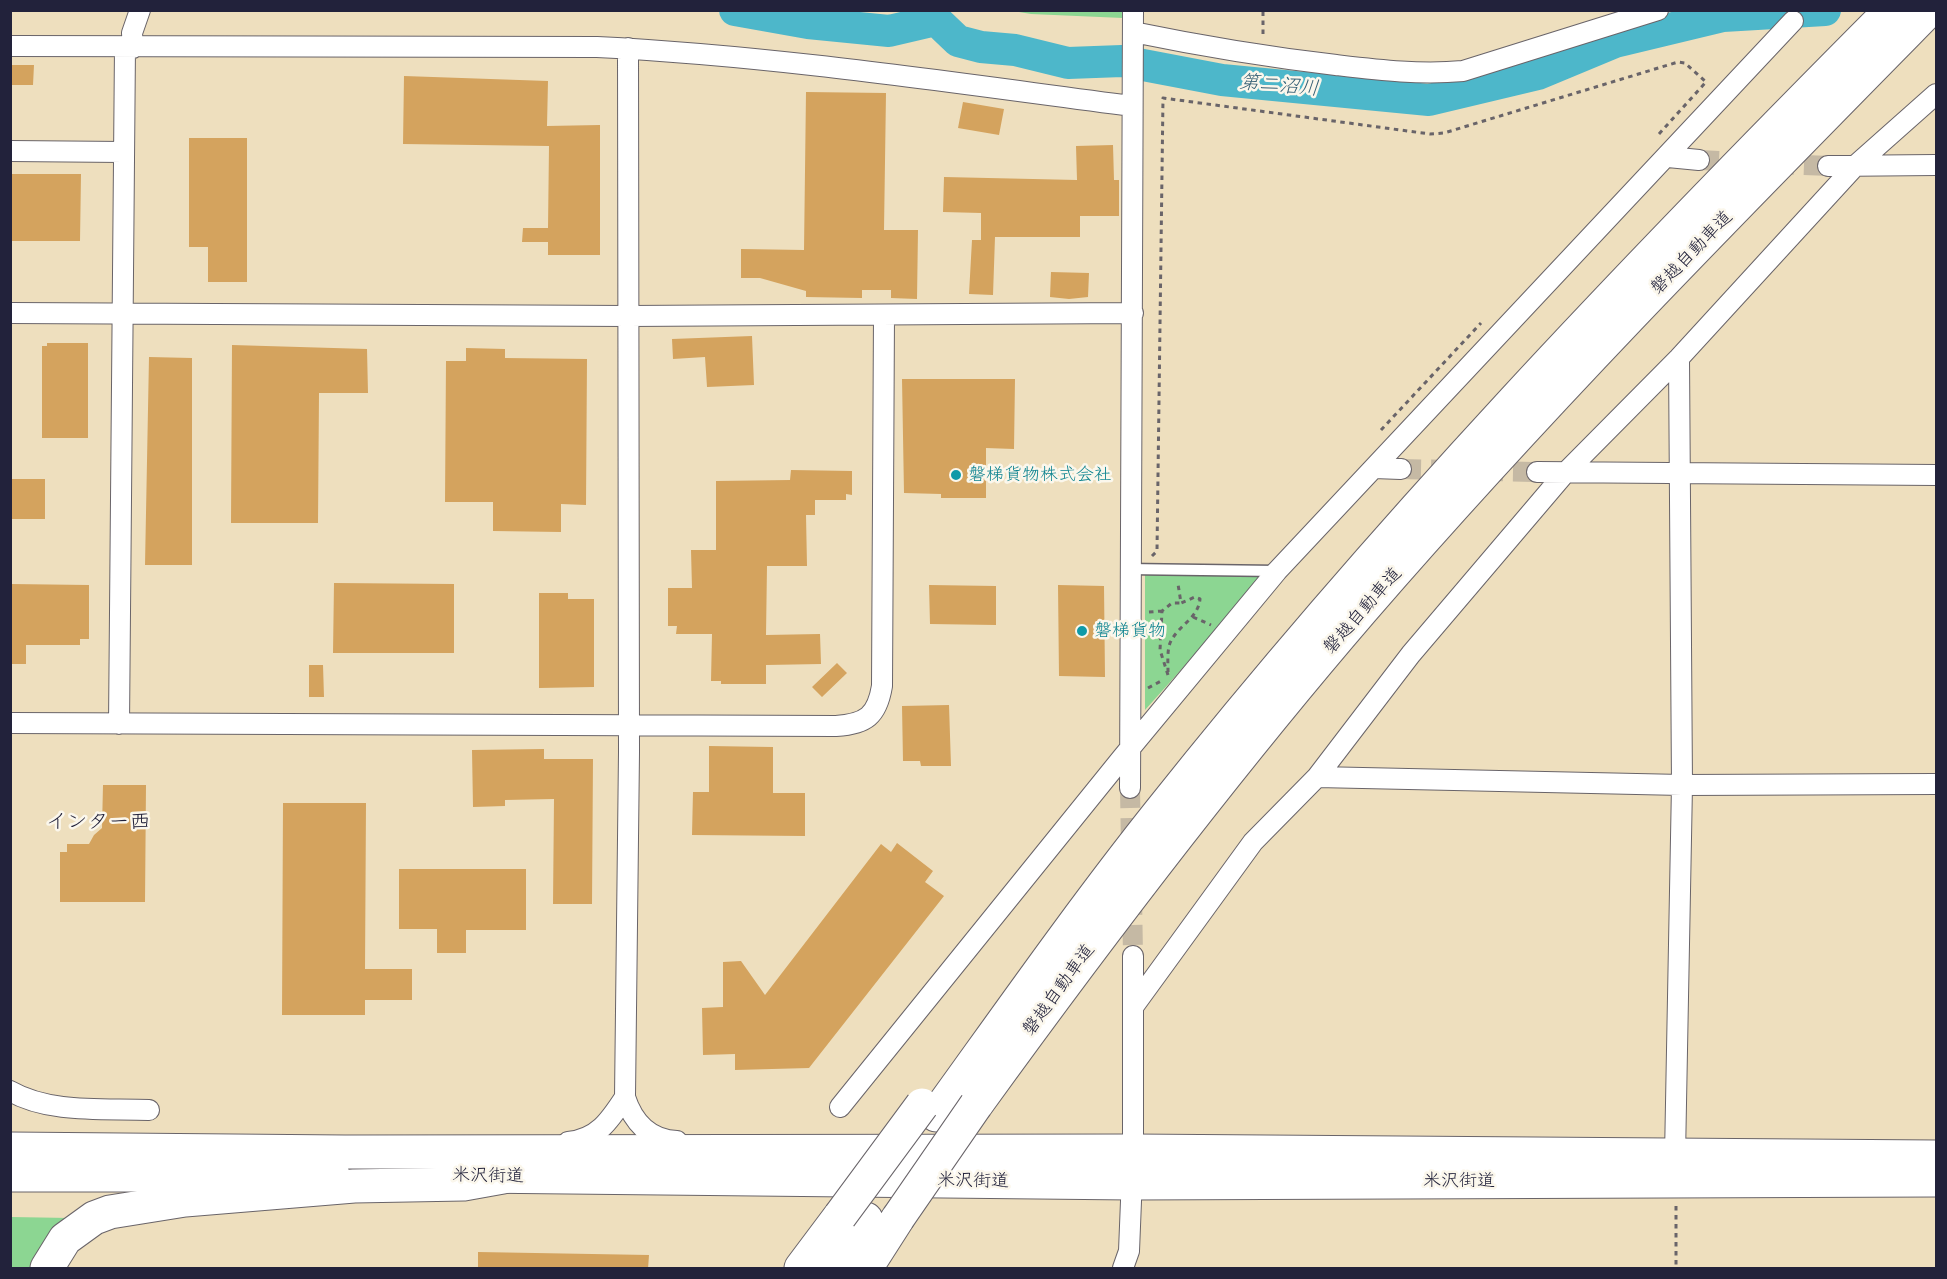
<!DOCTYPE html>
<html>
<head>
<meta charset="utf-8">
<style>
  body { margin:0 }
  #map { position:relative; width:1947px; height:1279px; overflow:hidden; background:#eedfbe; font-family:"Shantell Sans",sans-serif }
  canvas { display:block }
  .frame { position:absolute; inset:0; border:12px solid #22223b; pointer-events:none }
</style>
</head>
<body>
<div id="map">
<canvas width="1947" height="1279"></canvas>
<div class="frame"></div>
</div>
<script>
const ctx = document.querySelector('canvas').getContext('2d');
ctx.lineJoin = 'round';
function fill(path, color) { ctx.fillStyle = color; ctx.fill(path, 'evenodd'); }
function stroke(path, color, width, dash) { ctx.strokeStyle = color; ctx.lineWidth = width; ctx.lineCap = dash ? 'butt' : 'round'; ctx.setLineDash(dash || []); ctx.stroke(path); }
function label(font, color, halo, rows, align = 'center') {
  ctx.font = font + ' "Shantell Sans","Klee One",sans-serif'; ctx.lineWidth = 5; ctx.setLineDash([]); ctx.textBaseline = 'middle'; ctx.strokeStyle = halo; ctx.fillStyle = color; for (const [text, x, y, turn = 0] of rows) {
    ctx.save(); ctx.translate(x, y); ctx.rotate((+turn || 0) * Math.PI / 180); ctx.textAlign = isNaN(turn) ? turn : align; if (halo) ctx.strokeText(text, 0, 0); ctx.fillText(text, 0, 0); ctx.restore();
  }
}
fill(new Path2D(`
  M1013,11H1123V18L1031,14Z
  M1145,575H1266L1145,710Z
  M11,1217L70,1218L33,1268H11Z`), '#8cd692');
stroke(new Path2D(`
  M735,10L808,23L889,31L936,20L958,41L981,47L1015,50L1068,63L1122,61L1222,80L1429,100L1538,74L1615,42L1723,16L1825,10`), '#4db7ca', 32);
fill(new Path2D(`
  M10,65H34L33,85H10Z
  M404,76L548,81L547,126L600,125V255H548V242H522L523,228H548L549,146L403,144Z
  M806,92L886,93L884,230H918L917,299L891,298V290H862V298L806,297V291L760,278H741V249L804,250Z
  M963,102L1004,109L999,135L958,128Z
  M189,138H247V282H208V247H189Z
  M1113,145L1114,180H1119V216H1080V237H995L993,295L969,294L972,240H981V213L943,212L944,177L1077,180L1076,146Z
  M10,174H81L80,241H10Z
  M1051,272L1089,273L1088,297L1069,299L1050,297Z
  M752,336L754,385L707,387L705,357L673,359L672,339Z
  M47,343H88V438H42V346H47Z
  M232,345L367,349L368,393H319L318,523H231Z
  M466,348L505,349V358L587,359L586,505L561,504V532L493,531V502H445L446,361H466Z
  M149,357L192,358V565H145Z
  M902,379H1015L1014,449L986,448V498H941V494L904,493Z
  M791,470L852,471V495L846,494V500H815V515H806L807,566H767L766,635L820,634L821,664L766,665V684H721V681H711L712,634H676L677,626H668V588H692L691,550H716V481L790,480Z
  M10,479H45V519H10Z
  M334,583L454,584V653H333Z
  M10,584L89,585V639H80V645H26V664H10Z
  M929,585L996,586V625L930,624Z
  M1058,585L1104,586L1105,677L1059,676Z
  M539,593H568V599H594V687L539,688Z
  M837,663L847,673L822,697L812,687Z
  M309,665H323L324,697H309Z
  M949,705L951,766H921L920,761H903L902,706Z
  M709,746L773,747V793H805V836L692,835L693,792H709Z
  M544,749V759H593L592,904H553L554,799L505,800V806L473,807L472,750Z
  M103,785H146L145,902H60V852H67V844H89L94,835L102,828Z
  M283,803H366L365,969H412V1000H365V1015H282Z
  M897,843L933,871L925,882L944,896L809,1068L735,1070V1054L703,1055L702,1008L723,1007V962L741,961L765,995L881,844L891,852Z
  M399,869H526V930H466V953H437V929H399Z
  M478,1252L649,1255L648,1269H478Z`), '#d4a35e');
stroke(new Path2D(`
  M1699,160L1745,162
  M1774,164L1828,166
  M1401,469L1453,470
  M1483,471L1537,472
  M1130,788L1131,848
  M1132,895L1133,956`), '#c5b9a4', 20, [20, 10]);
const service = new Path2D(`
  M1127,569L1277,571`);
const minor = new Path2D(`
  M1133,32C1201,46 1267,57 1336,65C1379,70 1420,75 1463,71L1658,10
  M10,46L597,47C777,56 954,83 1132,106
  M133,48L132,33L140,10
  M628,48L629,752L625,1097C633,1122 649,1140 677,1141
  M10,151L123,152
  M1668,157L1699,160
  M1828,166L1936,165
  M10,313L628,316L1133,313
  M1374,468L1401,469
  M1537,472L1936,475
  M10,723L836,726C866,724 877,716 882,686L884,315
  M119,724L125,47
  M1317,777L1682,785L1936,784
  M1130,788L1133,10
  M1133,1007L1253,842L1317,777L1411,654L1565,473L1679,358L1856,165L1936,94
  M10,1091C50,1114 105,1108 149,1110
  M840,1107L1122,758L1277,571L1793,21
  M568,1142C598,1139 610,1120 625,1097
  M1675,1156L1682,785L1679,358
  M1123,1268L1129,1251L1133,1151V956`);
const trunk = new Path2D(`
  M10,1149L345,1152L1133,1151L1936,1157
  M10,1175H333
  M474,1176L1131,1183L1936,1180`);
const motorway = new Path2D(`
  M976,1105C1099,935 1225,769 1362,610C1542,402 1736,206 1929,10
  M936,1115C1009,1014 1081,911 1159,813C1384,529 1635,267 1891,10
  M47,1268L65,1239L94,1218L110,1212L185,1200L354,1186L464,1184L503,1177
  M801,1268L840,1216
  M834,1268L866,1219
  M866,1268L898,1218`);
stroke(service, '#696469', 13);
stroke(minor, '#696469', 22);
stroke(trunk, '#696469', 35);
stroke(motorway, '#696469', 35);
stroke(new Path2D(`
  M1263,34V10
  M1381,430L1481,323
  M1152,556L1157,551L1163,98L1430,134L1444,133L1678,62L1685,63L1706,82L1658,135
  M1149,612L1162,611
  M1193,617L1211,625
  M1168,672C1168,663 1167,651 1170,643C1178,625 1198,619 1200,599L1195,597L1181,603L1178,584
  M1168,675L1160,650L1162,611L1172,603H1180
  M1148,688L1161,681
  M1676,1206V1268`), '#696469', 3, [4.5, 4.5]);
stroke(service, '#fff', 10);
stroke(minor, '#fff', 20);
stroke(trunk, '#fff', 33);
stroke(motorway, '#fff', 33);
const motorwayBridge = new Path2D(`
  M840,1216L922,1105
  M898,1218L976,1105`);
stroke(motorwayBridge, '#696469', 35, []);
stroke(motorwayBridge, '#fff', 33);
for (const [x, y, r, color] of [
  [956,475,6,"#0f9aa8"],
  [1082,631,6,"#0f9aa8"]
]) { const dot = new Path2D(); dot.arc(x, y, r, 0, 2 * Math.PI); ctx.fillStyle = color; ctx.fill(dot); stroke(dot, '#fbf7ec', 2); }
label('18px', '#22223b', '#fbf7ec', [
  ["磐越自動車道",1692,253,-46],
  ["磐越自動車道",1363,611,-49],
  ["磐越自動車道",1059,990,-54],
  ["米沢街道",488,1176,1],
  ["米沢街道",973,1181,1],
  ["米沢街道",1459,1181]
]);
label('18px', '#0d838f', '#fbf7ec', [
  ["磐梯貨物株式会社",968,475],
  ["磐梯貨物",1094,631]
], 'left');
label('italic 20px', '#335e74', '#fbf7ec', [
  ["第二沼川",1279,86,5]
]);
label('21px', '#22223b', '#fbf7ec', [
  ["インター西",98,823]
]);
</script>
</body>
</html>
